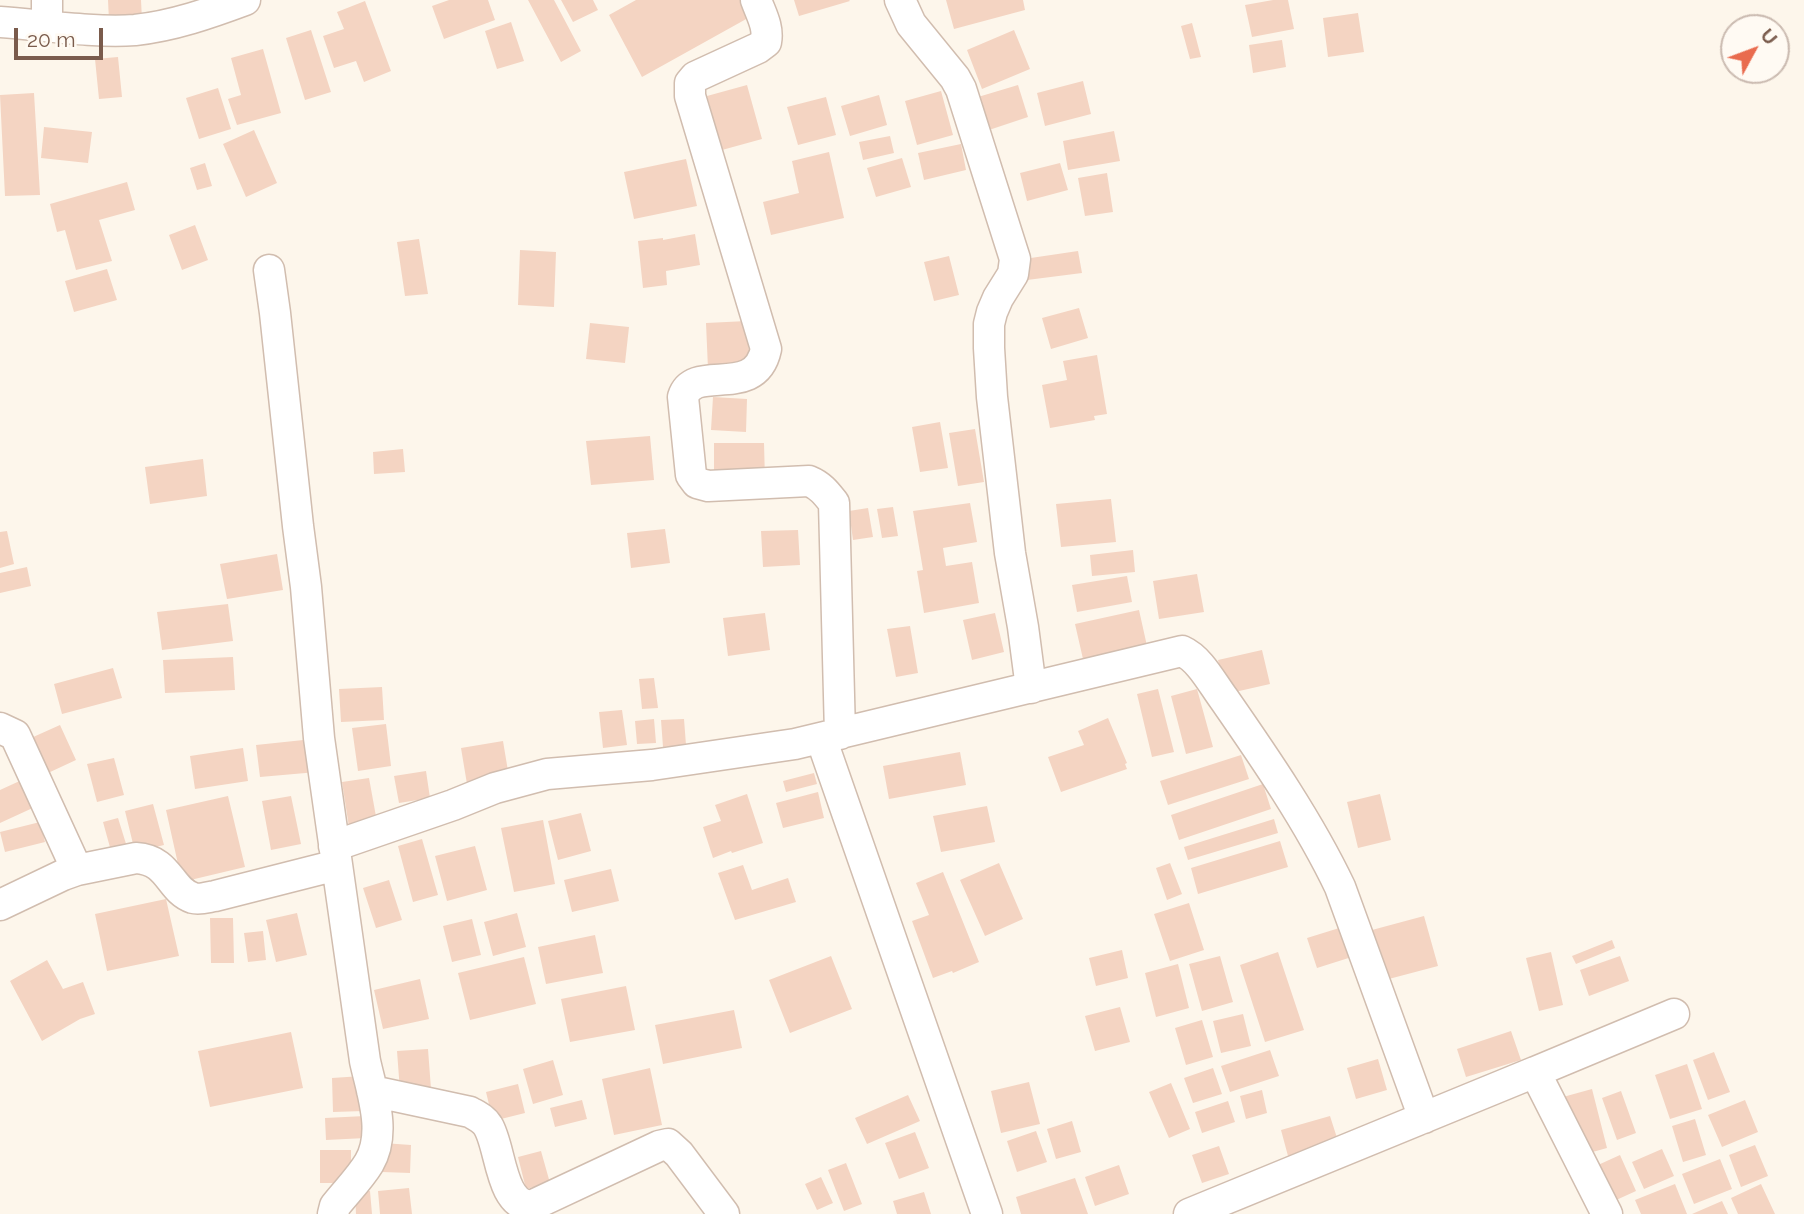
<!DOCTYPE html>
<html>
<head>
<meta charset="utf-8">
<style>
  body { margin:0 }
  #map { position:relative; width:1804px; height:1214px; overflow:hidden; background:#fdf6eb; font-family:Raleway,sans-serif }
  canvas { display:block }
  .north { position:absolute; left:1720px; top:14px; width:70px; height:70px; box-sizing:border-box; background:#fffaf3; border:2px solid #cabab0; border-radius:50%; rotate:49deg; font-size:19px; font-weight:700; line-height:28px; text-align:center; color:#7a5b4c }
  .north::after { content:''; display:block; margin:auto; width:24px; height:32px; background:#e96b4e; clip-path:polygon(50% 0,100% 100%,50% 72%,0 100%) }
  .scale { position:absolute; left:14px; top:28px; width:89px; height:32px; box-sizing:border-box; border:4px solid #7a5b4c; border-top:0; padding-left:9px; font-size:21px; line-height:24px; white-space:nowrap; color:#7a5b4c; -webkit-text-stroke:5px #fffaf3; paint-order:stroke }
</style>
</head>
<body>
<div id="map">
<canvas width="1804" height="1214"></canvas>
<div class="north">U</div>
<div class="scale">20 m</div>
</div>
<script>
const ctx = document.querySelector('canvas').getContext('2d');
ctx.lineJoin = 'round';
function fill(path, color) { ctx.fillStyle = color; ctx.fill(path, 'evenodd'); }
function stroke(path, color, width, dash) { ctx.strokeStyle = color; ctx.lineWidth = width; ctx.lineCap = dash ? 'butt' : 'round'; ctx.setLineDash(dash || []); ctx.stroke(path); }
fill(new Path2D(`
  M108,0H141L142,20L109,21Z
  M449,0H488L495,20L444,39L432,6Z
  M528,0H554L581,51L561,62Z
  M561,0H593L598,10L573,22Z
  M636,0H750L757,13L642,77L609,15Z
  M794,0H849L850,1L799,16Z
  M946,0H1023L1025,10L954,29Z
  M1273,0H1288L1294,29L1252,37L1245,5Z
  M365,1L391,71L364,82L356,61L334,68L323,36L344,29L337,12Z
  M1358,13L1364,52L1328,57L1323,18Z
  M511,22L524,61L497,69L485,31Z
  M1192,23L1201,57L1190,59L1181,26Z
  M311,30L331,92L305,100L286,38Z
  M1014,30L1030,69L982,89L967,50Z
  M1282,40L1286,67L1253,73L1249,45Z
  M263,49L281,113L237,125L228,99L241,95L231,58Z
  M118,57L122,97L99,99L95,59Z
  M1083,81L1091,114L1045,126L1037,93Z
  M747,85L762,139L722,150L707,96Z
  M1018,85L1028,117L989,130L978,97Z
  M218,88L231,129L199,139L186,98Z
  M941,91L953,135L917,145L905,101Z
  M34,93L40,195L5,196L0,95Z
  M879,95L887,125L850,136L841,106Z
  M826,97L836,135L798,145L787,107Z
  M44,127L92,132L88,163L41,158Z
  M254,130L277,183L246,197L223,144Z
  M1114,131L1120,161L1068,170L1063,141Z
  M890,136L894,153L863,160L859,142Z
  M961,144L966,170L924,180L918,153Z
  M829,152L844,218L771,235L763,202L799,193L792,161Z
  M902,158L911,187L876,197L867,168Z
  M686,159L697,206L634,219L624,172Z
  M205,163L212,186L197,190L190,168Z
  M1060,163L1068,190L1027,201L1020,173Z
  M1107,173L1113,212L1085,216L1078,178Z
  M127,182L135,210L99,220L112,261L76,270L65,230L57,232L50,204Z
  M195,225L208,260L182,270L169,235Z
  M695,234L700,265L666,271L667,285L643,288L638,241L663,238V240Z
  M419,239L428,294L405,296L397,242Z
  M520,250L556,252L554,307L518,305Z
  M1078,251L1082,273L1027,280L1024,259Z
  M949,256L959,295L934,301L924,262Z
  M107,269L117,300L74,312L65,281Z
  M1079,308L1088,338L1051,349L1042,318Z
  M747,321L750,367L708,369L706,323Z
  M590,323L629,327L625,363L586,359Z
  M1097,355L1107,414L1094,416L1095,420L1050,428L1042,385L1067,380L1063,361Z
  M713,397L747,399L746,432L711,430Z
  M940,422L948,468L920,472L912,427Z
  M975,429L984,482L958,486L949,433Z
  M650,436L654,480L591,485L586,441Z
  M714,443H764L765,480H714Z
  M403,449L405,472L374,474L373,452Z
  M203,459L207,496L150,504L145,467Z
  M1111,499L1116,542L1061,547L1056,504Z
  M970,503L977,542L943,548L946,566L972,562L979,603L924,613L917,571L923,570L913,511Z
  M893,507L898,536L882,538L877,509Z
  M868,508L873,537L853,540L849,511Z
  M665,529L670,563L631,568L627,533Z
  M798,530L800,565L763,567L761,531Z
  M7,531L14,564L0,568V532Z
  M1133,550L1135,572L1092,576L1090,555Z
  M277,554L283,590L227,599L220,564Z
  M27,567L31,586L0,593V573Z
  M1197,574L1204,612L1159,619L1153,581Z
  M1127,576L1132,602L1077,612L1072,585Z
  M228,604L233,641L162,650L157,612Z
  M1139,610L1147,646L1083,659L1075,624Z
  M765,613L770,650L728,656L723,618Z
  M995,613L1004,652L972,660L963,620Z
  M910,626L918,673L896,677L887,629Z
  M1262,650L1270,684L1226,694L1218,660Z
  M233,657L235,690L165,693L163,660Z
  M113,668L122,698L62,714L54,684Z
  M654,678L658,708L642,709L639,679Z
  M382,687L384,720L341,722L339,689Z
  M1158,689L1174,752L1152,757L1137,694Z
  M1197,689L1213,747L1186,754L1171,696Z
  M622,710L627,745L603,748L599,712Z
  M1108,718L1127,763L1125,764L1127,769L1061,792L1048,757L1084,745L1078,731Z
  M654,719L656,743L637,744L635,721Z
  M684,719L686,745L663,747L661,720Z
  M386,724L391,766L358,771L352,728Z
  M60,725L76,760L48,773L31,738Z
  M313,739L317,772L260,777L256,745Z
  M503,741L509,777L467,784L461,748Z
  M243,748L248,781L195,789L190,756Z
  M960,752L966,785L889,799L883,766Z
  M1241,755L1249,779L1168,805L1160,781Z
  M114,758L124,795L97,802L87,764Z
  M426,771L430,798L399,803L394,776Z
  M814,773L817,784L786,792L783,781Z
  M369,778L377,822L349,827L342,782Z
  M24,779L37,806L0,823V790Z
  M1263,784L1271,809L1179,840L1171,815Z
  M818,792L824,818L783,828L776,803Z
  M747,794L763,843L732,853L731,851L713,858L703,827L721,821L715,805Z
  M1380,794L1391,840L1358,848L1347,802Z
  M228,796L245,867L182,882L166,810Z
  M291,796L301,844L271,850L262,801Z
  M153,804L164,845L135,852L125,811Z
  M987,806L995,842L941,852L933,816Z
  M581,813L591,851L558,860L548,821Z
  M118,818L127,847L111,851L103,822Z
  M1274,819L1278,833L1188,860L1184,847Z
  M543,820L555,884L514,892L501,828Z
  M40,822L45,842L5,852L0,832Z
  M422,839L438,895L413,902L398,846Z
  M1280,841L1288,867L1198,894L1191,868Z
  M475,846L487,890L447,901L435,856Z
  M999,863L1023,919L985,936L960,880Z
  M1170,863L1182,894L1167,900L1156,868Z
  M743,865L752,890L788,878L796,902L735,920L718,873Z
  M611,869L619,901L572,912L564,880Z
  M943,872L979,962L953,973L952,971L933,978L912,921L929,915L916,883Z
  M389,880L402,920L376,928L363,888Z
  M166,899L179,956L107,971L95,914Z
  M1189,903L1204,950L1170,961L1154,914Z
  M297,913L307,955L276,962L266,920Z
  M517,913L526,947L493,956L484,922Z
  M1424,916L1438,966L1385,980L1372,930Z
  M210,918H233L234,963H211Z
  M472,919L481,955L452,962L443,926Z
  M1349,925L1358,955L1317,968L1307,938Z
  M263,931L266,960L248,962L244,933Z
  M595,935L603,973L546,984L538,947Z
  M1612,940L1615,948L1576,964L1572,956Z
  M1122,950L1128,978L1096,986L1089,958Z
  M1278,952L1304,1030L1265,1042L1240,965Z
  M1551,952L1563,1005L1539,1011L1526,958Z
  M831,956L852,1009L790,1033L769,980Z
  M1220,956L1233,1002L1202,1011L1189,964Z
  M1620,956L1629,981L1589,996L1580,970Z
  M524,957L536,1004L470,1020L458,973Z
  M47,960L63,989L83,982L95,1014L80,1019L42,1041L10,981Z
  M1178,964L1189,1008L1156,1017L1145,973Z
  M420,979L429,1019L383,1029L374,990Z
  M626,986L635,1030L570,1042L561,999Z
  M1120,1007L1130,1042L1095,1051L1085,1016Z
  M734,1010L742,1048L663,1064L655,1025Z
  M1243,1014L1251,1046L1221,1053L1213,1021Z
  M1202,1020L1213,1057L1186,1065L1175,1028Z
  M1511,1031L1521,1060L1466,1077L1457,1049Z
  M291,1032L303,1088L210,1107L198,1051Z
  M428,1049L431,1089L400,1091L397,1051Z
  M1270,1050L1279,1076L1230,1092L1221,1066Z
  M1714,1052L1730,1092L1708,1100L1693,1060Z
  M1378,1059L1387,1090L1356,1099L1347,1068Z
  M553,1060L563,1095L533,1104L523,1069Z
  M1687,1064L1702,1109L1670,1119L1655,1075Z
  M650,1068L662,1125L614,1135L602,1079Z
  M1213,1068L1222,1094L1193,1103L1184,1078Z
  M362,1076L364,1111L333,1112L332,1078Z
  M1029,1082L1040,1124L1001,1133L991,1091Z
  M1171,1083L1190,1129L1169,1138L1149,1092Z
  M518,1084L525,1113L493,1121L486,1092Z
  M1592,1089L1607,1148L1578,1156L1563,1097Z
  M1262,1090L1267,1113L1246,1119L1240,1096Z
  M1621,1091L1636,1133L1617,1140L1602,1098Z
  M908,1095L920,1121L867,1144L855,1118Z
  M582,1100L587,1119L555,1127L550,1108Z
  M1745,1100L1758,1132L1722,1147L1708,1115Z
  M1228,1101L1235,1122L1202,1133L1195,1112Z
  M365,1116L366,1138L326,1140L325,1118Z
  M1330,1116L1338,1141L1288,1156L1281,1130Z
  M1695,1119L1706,1155L1683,1162L1672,1126Z
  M1072,1121L1081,1152L1056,1159L1047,1129Z
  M1036,1131L1047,1162L1017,1172L1007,1141Z
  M915,1132L929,1168L899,1179L885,1143Z
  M383,1143L411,1145L410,1173L382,1172Z
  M1755,1145L1768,1176L1741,1187L1729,1155Z
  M1219,1146L1229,1174L1202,1183L1192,1155Z
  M1662,1149L1674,1176L1644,1189L1632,1162Z
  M320,1150H351V1183H320Z
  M541,1151L550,1183L526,1189L518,1157Z
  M1620,1155L1636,1191L1614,1201L1598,1165Z
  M1720,1159L1732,1189L1694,1204L1682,1174Z
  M846,1163L862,1204L844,1211L828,1170Z
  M1119,1165L1129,1194L1095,1206L1085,1177Z
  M821,1177L833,1203L817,1210L805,1184Z
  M1075,1178L1088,1214H1021L1016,1197Z
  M1675,1184L1687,1214H1641L1635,1200Z
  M1761,1184L1775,1214H1738L1731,1198Z
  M409,1188L412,1214H380L378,1191Z
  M370,1191L372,1214H356L355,1192Z
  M924,1192L931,1214H897L893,1201Z
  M1722,1201L1728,1214H1692Z`), '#f4d4c2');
const street = new Path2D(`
  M47,0V26
  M756,0C761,14 769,27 766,42L758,48L695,77L690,83V96L766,349C755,401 694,362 683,397L691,475L697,483L708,486L809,481C821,486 826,493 834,503L840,734
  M900,0L911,24L955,78L961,89L1015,259L1013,274L998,298L992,312L989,324V348L992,397L1010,553L1023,627L1031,688
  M0,22C42,25 94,33 135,30C173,26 210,13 245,0
  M269,270L275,313L298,526L306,587L319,738L365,1061C372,1093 387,1133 369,1163C360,1178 346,1192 335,1206L333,1214
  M0,728L15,735L77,870L63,875L0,905
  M821,738L987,1214
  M334,846L453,805L495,788L547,774L652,765L795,744L1182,651C1200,659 1212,683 1224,699C1265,758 1309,822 1340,887L1424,1118
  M77,870L136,858C170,860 169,890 193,898C200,900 208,897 215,896L337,865
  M1535,1072L1674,1014
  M372,1091L470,1112C477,1116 484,1119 488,1126C501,1147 500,1205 531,1206L659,1146L668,1144L679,1154L724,1214
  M1189,1214L1535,1072L1607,1214`);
stroke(street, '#d1bdaf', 33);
stroke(street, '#fff', 30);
</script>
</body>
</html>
